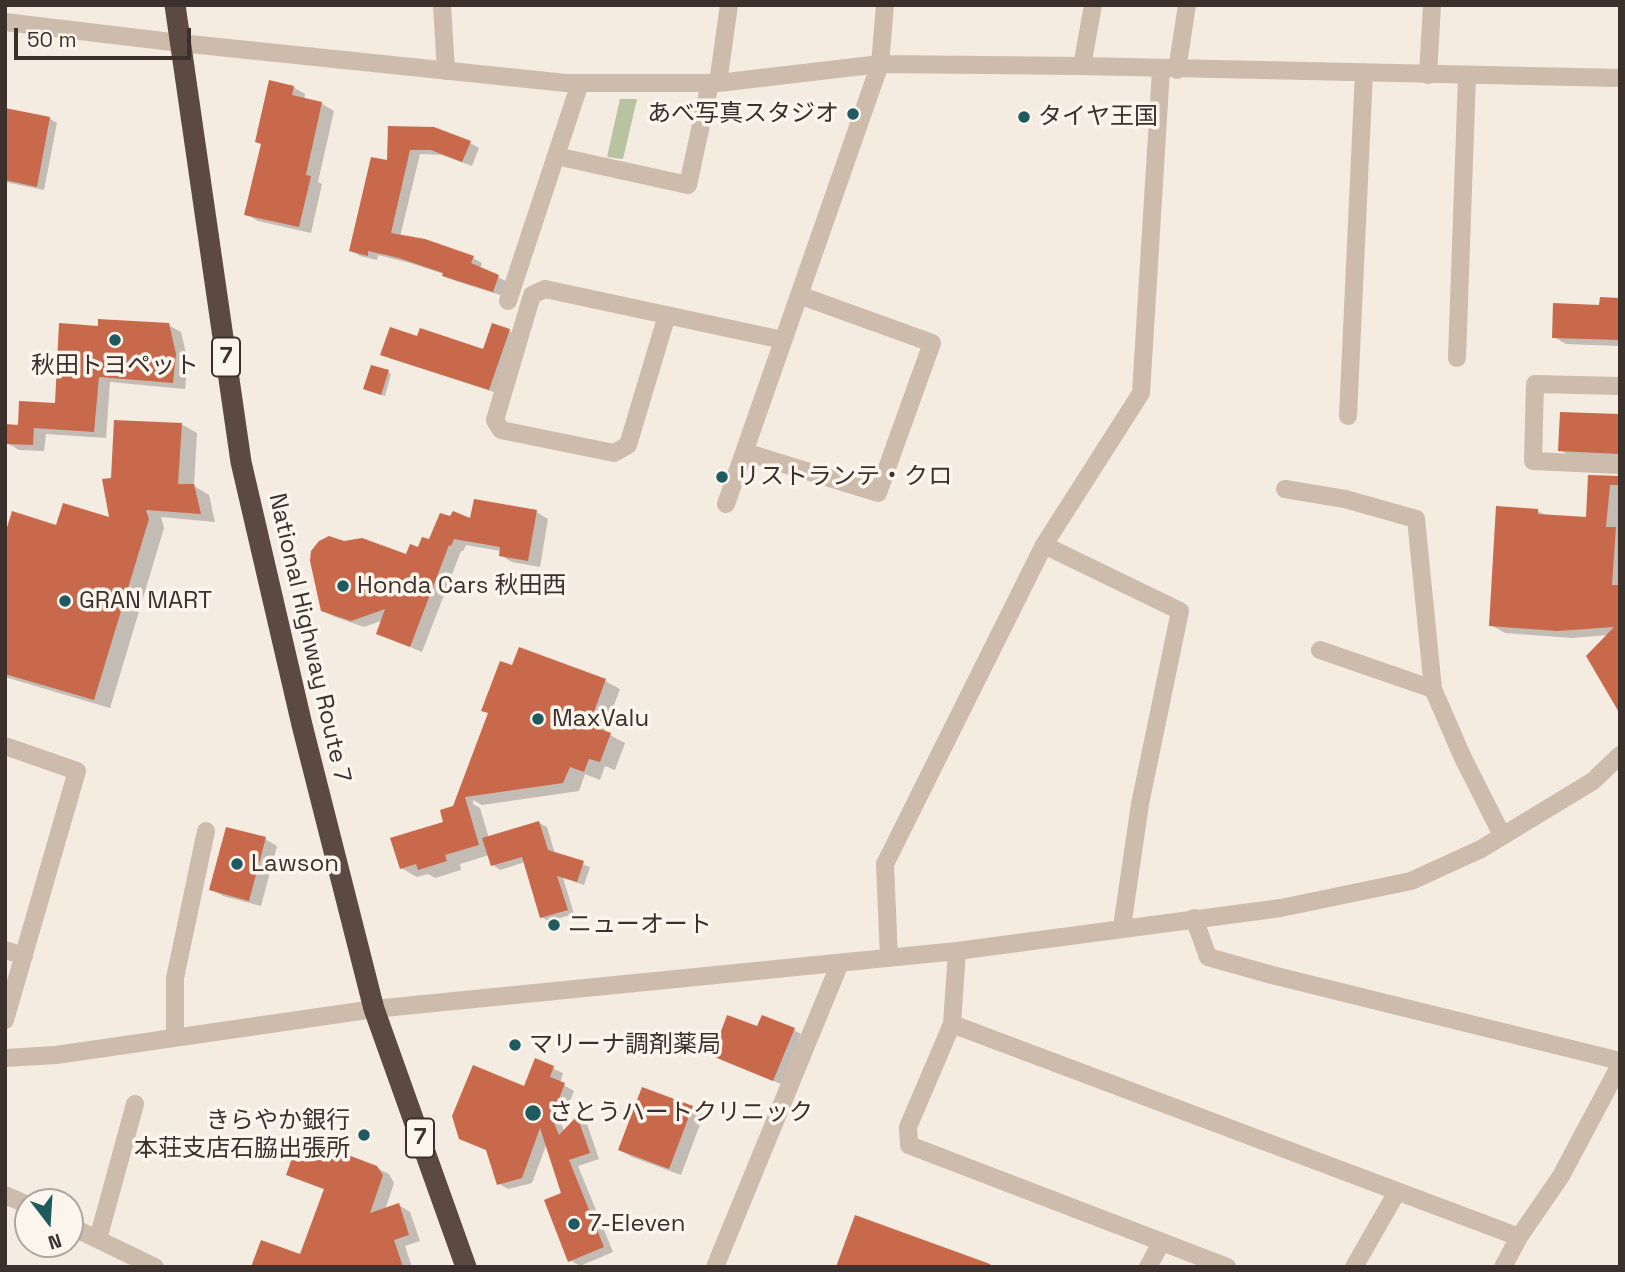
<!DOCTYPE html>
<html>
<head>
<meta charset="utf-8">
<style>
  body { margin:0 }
  #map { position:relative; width:1625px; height:1272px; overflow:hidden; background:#f4ebe1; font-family:"Space Grotesk",sans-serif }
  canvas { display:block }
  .frame { position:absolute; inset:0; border:7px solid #3b302b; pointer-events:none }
  .north { position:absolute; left:14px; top:1188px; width:70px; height:70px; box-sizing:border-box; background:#fbf5ee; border:2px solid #aea6a0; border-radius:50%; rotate:163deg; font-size:19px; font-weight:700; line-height:28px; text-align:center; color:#3b302b }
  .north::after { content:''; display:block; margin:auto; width:24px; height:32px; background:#1f5a5e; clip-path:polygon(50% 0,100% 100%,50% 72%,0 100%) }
  .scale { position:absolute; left:14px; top:28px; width:177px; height:32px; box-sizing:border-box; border:4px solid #3b302b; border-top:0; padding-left:9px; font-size:21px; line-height:24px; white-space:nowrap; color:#3b302b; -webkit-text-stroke:5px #fbf5ee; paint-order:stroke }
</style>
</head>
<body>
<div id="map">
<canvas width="1625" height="1272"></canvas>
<div class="frame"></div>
<div class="north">N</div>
<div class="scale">50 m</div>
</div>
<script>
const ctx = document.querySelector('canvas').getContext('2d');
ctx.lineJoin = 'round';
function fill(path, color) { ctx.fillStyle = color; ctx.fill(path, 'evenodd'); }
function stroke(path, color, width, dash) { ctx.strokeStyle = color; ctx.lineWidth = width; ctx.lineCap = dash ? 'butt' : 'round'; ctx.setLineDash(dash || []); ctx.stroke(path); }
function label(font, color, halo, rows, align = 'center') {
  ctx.font = font + ' "Space Grotesk","Noto Sans JP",sans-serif'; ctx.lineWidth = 7; ctx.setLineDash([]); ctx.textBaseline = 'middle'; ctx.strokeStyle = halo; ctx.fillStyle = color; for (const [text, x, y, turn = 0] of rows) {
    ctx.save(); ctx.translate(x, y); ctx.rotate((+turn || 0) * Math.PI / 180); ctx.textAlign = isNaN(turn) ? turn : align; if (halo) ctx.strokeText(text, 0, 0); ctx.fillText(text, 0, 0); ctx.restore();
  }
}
fill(new Path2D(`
  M620,99H637L623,159L607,157Z`), '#b8c4a0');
fill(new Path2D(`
  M293,87L305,94L304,100L322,104L334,111L318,182L322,184L311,233L258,221L246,214Z
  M5,110L49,118L57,123L44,190L5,182Z
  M389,128L470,143L479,148L472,166L442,155L420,154L400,237L473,258L482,263L480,269L508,282L503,296L453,280L444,274L410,263L378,255L377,260L360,256L351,250L389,162Z
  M1620,300V346L1566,344L1554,337L1601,307Z
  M168,325L181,332L188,361L185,389L110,382L106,438L46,434L44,451L19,450L7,443L20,427L56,405L99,327Z
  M509,331L516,335L497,393L389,358L418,339L484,351Z
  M388,372L391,374L385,396L368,390Z
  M1620,416V460L1574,458L1560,450Z
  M181,424L197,433L194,486L209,495L215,522L161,517L164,528L110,708L5,677V529L58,527L111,520L113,479Z
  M1590,477L1620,478V700L1608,635L1572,638L1505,633L1491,625L1538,511L1547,516L1588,518Z
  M536,512L548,519L540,567L512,562L500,555L501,551L466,545L463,551H461L422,652L378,633L383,620L364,627L335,617L322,610L430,542L472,521Z
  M605,681L620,689L604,732L625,743L615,770L605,766L600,780L585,774L579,791L482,805L473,800V804L480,808L489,838L539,823L547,827L555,854L590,867L584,885L563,878L574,914L549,921L541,917L525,862L500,870L493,865L489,855L460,864L461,870L435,878L428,874L417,877L401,868L446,824L454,808L490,714Z
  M265,839L277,846L261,906L223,896L211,889Z
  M758,1028L794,1030L801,1034L781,1084L722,1060Z
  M536,1061L563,1073L560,1083L574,1091L561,1124L565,1132L577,1118L587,1124L599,1159L578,1166L613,1252L580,1266L570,1260L563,1194L547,1143L532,1183L508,1189L498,1183L525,1088Z
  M692,1108L704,1114L681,1175L632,1157L620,1150Z
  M340,1151L389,1174L394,1183L385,1210L399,1205L410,1212L420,1241L405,1246L412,1267H253L301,1256L326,1190L288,1175Z`), '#0003');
fill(new Path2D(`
  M269,80L294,86L292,95L322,102L306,175L311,176L299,227L244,215L261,144L255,142Z
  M5,108L50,117L37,187L5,180Z
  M388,126L434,127L471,141L462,162L431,150H410L391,233L425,239L474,256L471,263L499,275L493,292L442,276L443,273L399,258L368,251V256L349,251L371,157L387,160Z
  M1600,297L1620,298V340L1552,338L1553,303L1599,305Z
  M98,319L169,323L176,354L173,383L99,377L94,432L34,428L33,445L5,444L6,424L18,425L19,401L55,403L59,323L98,326Z
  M492,323L510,329L489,390L380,355L390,327L417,336L420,328L483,349Z
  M371,365L389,370L381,395L363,389Z
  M1560,412L1620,414V454L1558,451Z
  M114,420L182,423L178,484H194L201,514L146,510L149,519L94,700L5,674V534L12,511L56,525L63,503L109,517L102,479L111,478Z
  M1588,475L1620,476V485H1610L1606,527H1616L1612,585H1620V714L1586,656L1614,627L1557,631L1489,626L1496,506L1538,509V514L1586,517Z
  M474,499L537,510L528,561L499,556L500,547L454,539L451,546L449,545L410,647L376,634L385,609L351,621L321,611L310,561L311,551L319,541L329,536L344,541L362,538L406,554L410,544L418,547L422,537L429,539L440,513L450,516L453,511L470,518Z
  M519,647L606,679L589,725L611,733L600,762L589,759L584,772L570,767L563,783L465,797L479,845L445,855L447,861L418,870L416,864L400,869L390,838L443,822L440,810L453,806L488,713L481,711L500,661L512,665Z
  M539,821L548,850L584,861L577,882L557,876L568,910L540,918L522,857L491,866L482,838Z
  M226,827L266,837L249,901L209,890Z
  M727,1015L757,1026L762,1015L795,1028L773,1081L712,1056Z
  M535,1058L554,1066L550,1077L565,1083L552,1118L559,1135L577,1116L590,1153L569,1160L604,1247L568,1262L544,1200L561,1193L540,1128L522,1178L497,1185L486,1150L459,1139L452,1116L473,1065L524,1086Z
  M642,1087L693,1106L669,1169L618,1150Z
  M300,1135L341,1149L340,1152L377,1166L383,1175L370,1213L399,1203L409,1235L394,1240L403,1267H251L261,1240L300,1254L324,1189L286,1175Z
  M855,1215L990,1264V1267H836Z`), '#c8694b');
stroke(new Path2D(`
  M442,5L446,71
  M5,22L180,43L566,83H718L880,64L1082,66L1620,78
  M1082,66L1093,5
  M1177,70L1187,5
  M1428,75L1432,5
  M718,83L729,5
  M556,156L688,185L710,83
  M508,301L580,83
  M667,315L628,445L614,453L501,430L495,420L532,295L545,289L783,340
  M1457,358L1467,76
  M1620,386L1535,384L1533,461L1620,465
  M1348,416L1364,72
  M745,452L878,493L932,343L799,295
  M1285,489L1345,499L1416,519L1433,689L1463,758L1502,835
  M726,504L880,64L885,5
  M1044,545L1180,611L1140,804L1122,927
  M1320,650L1433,689
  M5,746L77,771L5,1020
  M1194,918L1208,957L1272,975L1620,1061
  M5,950L24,956
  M889,958L885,864L1044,545L1141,393L1161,70
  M952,1024L957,951
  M175,1038V978L206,831
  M5,1058L56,1055L374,1009L957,951L1281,908L1411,881L1481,849L1593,781L1620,755
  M5,1195L28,1205
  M70,1226L155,1267
  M98,1239L135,1104
  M715,1267L840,963
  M1148,1267L1161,1243
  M1227,1267L909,1145L908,1127L952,1024L1519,1237
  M1354,1267L1397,1192
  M1503,1267L1519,1237L1561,1176L1620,1065`), '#cdbbac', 18);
stroke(new Path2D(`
  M175,5L241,462L302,725L374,1009L466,1267`), '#5c4a42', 21);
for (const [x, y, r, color] of [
  [853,114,7,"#1f5a5e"],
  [1024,117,7,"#1f5a5e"],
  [115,340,7,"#1f5a5e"],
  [722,477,7,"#1f5a5e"],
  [343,586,7,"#1f5a5e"],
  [65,601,7,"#1f5a5e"],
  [538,719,7,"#1f5a5e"],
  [237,864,7,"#1f5a5e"],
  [554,925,7,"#1f5a5e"],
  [515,1045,7,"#1f5a5e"],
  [533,1113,9,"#1f5a5e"],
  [364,1135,7,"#1f5a5e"],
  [574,1224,7,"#1f5a5e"]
]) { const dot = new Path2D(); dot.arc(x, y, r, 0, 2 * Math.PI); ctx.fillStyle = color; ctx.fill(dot); stroke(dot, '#fbf5ee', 2.5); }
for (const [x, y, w] of [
  [226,357,28],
  [420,1138,28]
]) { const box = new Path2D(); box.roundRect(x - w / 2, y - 19.5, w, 39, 5); ctx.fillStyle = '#fbf5ee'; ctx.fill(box); stroke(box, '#3b302b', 2); }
label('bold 23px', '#3b302b', null, [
  ["7",226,357],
  ["7",420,1138]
]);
label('24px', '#3b302b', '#fbf5ee', [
  ["あべ写真スタジオ",839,114,"right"],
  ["タイヤ王国",1038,117],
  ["秋田トヨペット",115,366,"center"],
  ["リストランテ・クロ",736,477],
  ["Honda Cars 秋田西",357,586],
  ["GRAN MART",79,601],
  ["MaxValu",552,719],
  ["Lawson",251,864],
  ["ニューオート",568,925],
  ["マリーナ調剤薬局",529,1045],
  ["さとうハートクリニック",549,1113],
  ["きらやか銀行",350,1121,"right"],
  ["本荘支店石脇出張所",350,1149,"right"],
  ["7-Eleven",588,1224]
], 'left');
label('24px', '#3b302b', '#fbf5ee', [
  ["National Highway Route 7",309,638,77]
]);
</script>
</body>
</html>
